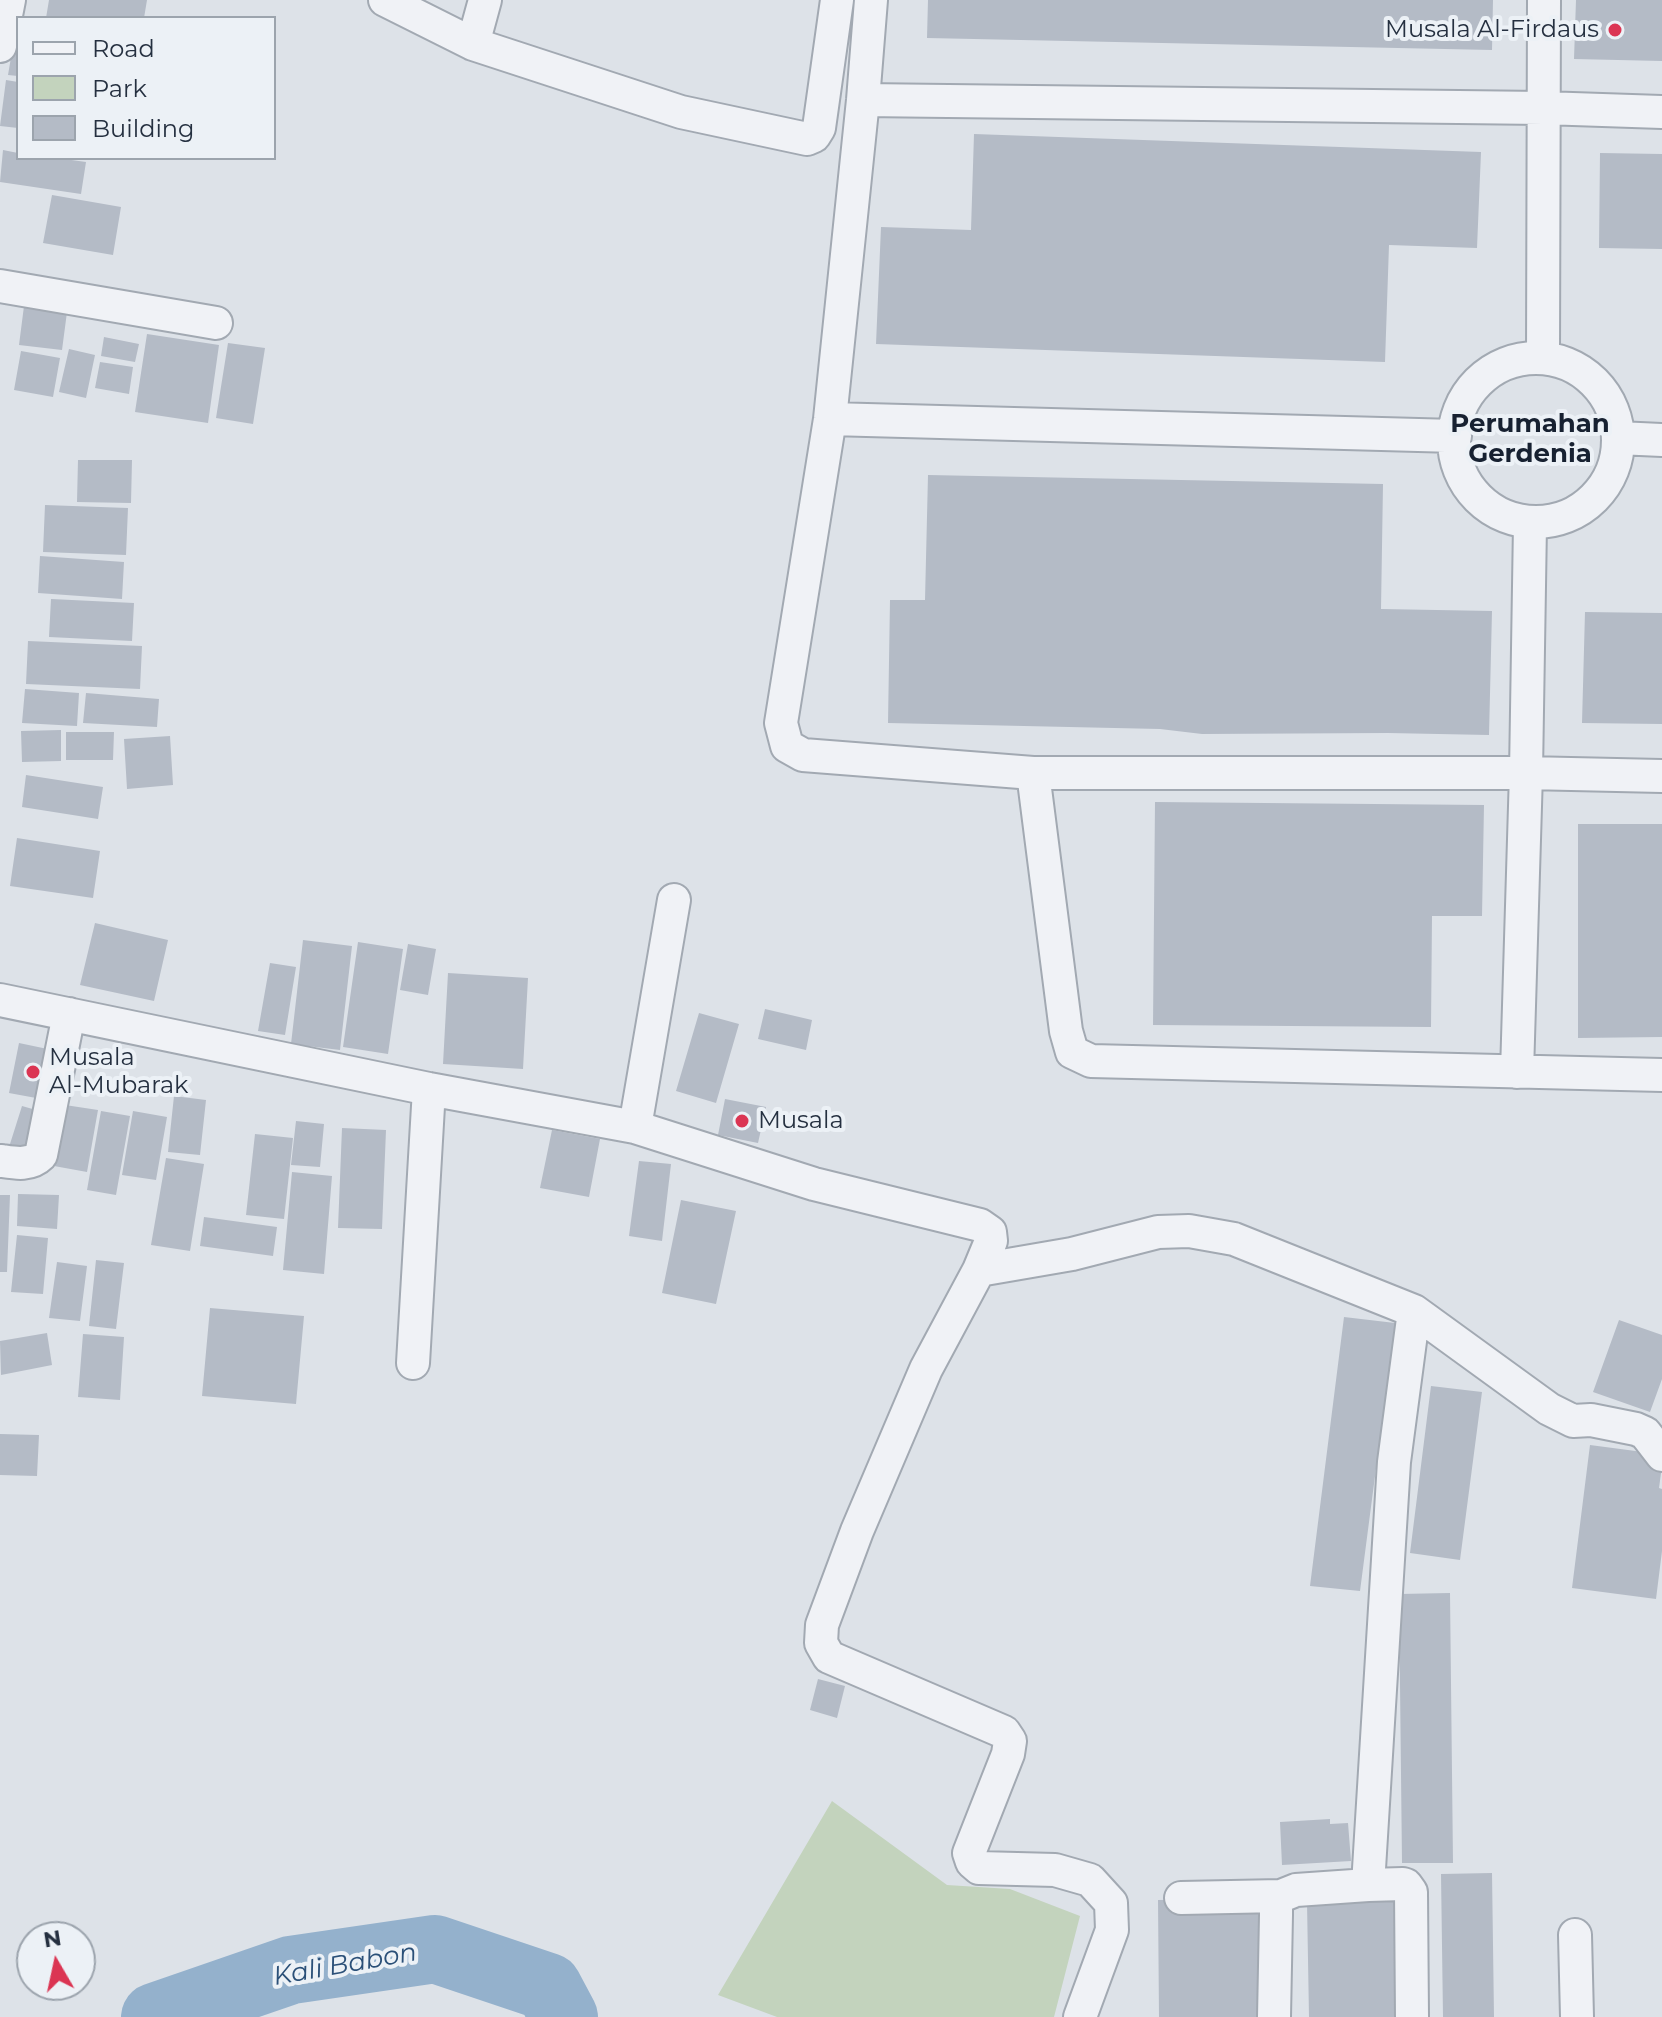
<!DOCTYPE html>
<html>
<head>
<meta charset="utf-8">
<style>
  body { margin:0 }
  #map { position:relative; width:1662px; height:2017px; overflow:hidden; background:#dde2e8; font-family:Montserrat,sans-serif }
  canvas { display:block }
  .legend { position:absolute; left:16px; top:16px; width:260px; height:144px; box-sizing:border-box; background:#ecf1f6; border:2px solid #9ca4ad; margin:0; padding:10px 14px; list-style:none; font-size:24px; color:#253040 }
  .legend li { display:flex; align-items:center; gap:16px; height:40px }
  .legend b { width:40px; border:2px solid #9ca4ad }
  .north { position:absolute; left:16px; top:1921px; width:80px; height:80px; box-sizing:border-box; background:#ecf1f6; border:2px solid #9ca4ad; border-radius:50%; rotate:351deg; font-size:22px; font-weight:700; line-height:32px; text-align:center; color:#253040 }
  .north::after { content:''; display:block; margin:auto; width:28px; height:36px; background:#db3553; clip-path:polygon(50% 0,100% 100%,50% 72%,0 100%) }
</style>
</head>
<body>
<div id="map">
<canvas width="1662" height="2017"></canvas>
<ul class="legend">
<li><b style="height:10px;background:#f0f2f6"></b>Road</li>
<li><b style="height:22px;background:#c3d3bd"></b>Park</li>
<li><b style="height:22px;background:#b4bbc6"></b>Building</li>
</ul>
<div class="north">N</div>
</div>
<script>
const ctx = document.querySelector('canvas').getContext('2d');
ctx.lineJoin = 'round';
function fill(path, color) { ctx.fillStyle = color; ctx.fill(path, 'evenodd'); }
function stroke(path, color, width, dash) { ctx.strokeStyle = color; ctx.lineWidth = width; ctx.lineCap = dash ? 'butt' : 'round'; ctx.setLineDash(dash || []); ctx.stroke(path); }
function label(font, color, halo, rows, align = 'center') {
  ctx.font = font + ' Montserrat,sans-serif'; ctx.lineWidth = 8; ctx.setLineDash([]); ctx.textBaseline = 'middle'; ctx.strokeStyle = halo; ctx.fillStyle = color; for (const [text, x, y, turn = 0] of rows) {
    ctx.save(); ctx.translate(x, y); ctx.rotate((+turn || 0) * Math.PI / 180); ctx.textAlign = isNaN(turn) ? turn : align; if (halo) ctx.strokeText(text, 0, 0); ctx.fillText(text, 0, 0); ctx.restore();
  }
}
fill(new Path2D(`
  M832,1801L947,1885L1010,1889L1080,1916L1054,2017H777L718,1995Z`), '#c3d3bd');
stroke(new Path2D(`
  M155,2017L291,1970L435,1949L548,1987L564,2017`), '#94b1cc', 68);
fill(new Path2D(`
  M49,0H147L144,18H46Z
  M928,0H1493L1492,50L927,38Z
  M1576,0H1662V61L1574,59Z
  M16,28H18V76L8,75Z
  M6,80L18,82V128L0,126Z
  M974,134L1481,152L1477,248L1389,245L1385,362L876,344L881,227L971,230Z
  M3,150L18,153V158H57L86,162L81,194L0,182Z
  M1600,153L1662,154V249L1599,248Z
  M52,195L121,207L113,255L43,243Z
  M24,306L67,312L62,350L19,345Z
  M147,334L219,345L208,423L135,412Z
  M104,337L139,344L135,362L101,356Z
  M228,343L265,348L253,424L216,418Z
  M69,349L95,355L86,398L59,392Z
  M21,351L60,358L53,397L14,390Z
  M100,362L133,367L129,394L95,388Z
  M78,460H132L131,503L77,502Z
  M928,475L1383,484L1381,609L1492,611L1489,735L1388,733L1202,734L1160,729L888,723L890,600H925Z
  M45,505L128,508L126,555L43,552Z
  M40,556L124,562L122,599L38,593Z
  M51,599L134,603L132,641L49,637Z
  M1585,612L1662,613V724L1582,723Z
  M28,641L142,646L140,689L26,684Z
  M25,689L79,693L77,726L22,723Z
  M86,693L159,699L157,727L83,723Z
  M61,730V761L22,762L21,731Z
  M66,732H114L113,760H66Z
  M170,736L173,785L127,789L124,739Z
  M26,775L103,787L98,819L22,807Z
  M1155,802L1484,805L1482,916H1432L1431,1027L1153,1025Z
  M1578,824H1662V1037L1578,1038Z
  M17,838L100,851L93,898L10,886Z
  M95,923L168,940L154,1001L80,985Z
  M303,940L352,946L340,1050L291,1044Z
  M358,942L403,949L388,1054L343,1047Z
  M408,944L436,949L428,995L400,990Z
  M270,963L296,967L285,1035L258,1031Z
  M448,973L528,978L523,1069L443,1064Z
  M765,1009L812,1020L806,1050L758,1039Z
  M699,1013L739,1024L716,1103L676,1091Z
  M19,1043L57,1051L47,1100L9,1093Z
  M174,1096L206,1100L200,1155L168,1152Z
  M725,1099L766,1107L758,1143L718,1135Z
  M65,1105L98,1110L87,1172L54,1166Z
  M22,1106L43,1112L32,1150L10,1144Z
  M101,1111L130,1116L116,1195L87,1190Z
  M133,1111L167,1117L156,1180L122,1175Z
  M296,1121L324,1124L320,1167L291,1165Z
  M342,1128L386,1130L382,1229L338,1228Z
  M552,1130L600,1139L589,1197L540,1188Z
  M255,1134L293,1138L284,1219L246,1215Z
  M166,1158L204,1164L190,1251L151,1245Z
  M639,1161L671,1164L662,1241L629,1236Z
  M292,1172L332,1176L324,1274L283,1270Z
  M18,1194L59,1195L57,1229L17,1226Z
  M0,1195H10L7,1272H0Z
  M681,1200L736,1211L716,1304L662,1293Z
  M204,1217L277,1227L273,1256L200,1246Z
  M17,1235L48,1238L43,1294L11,1292Z
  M96,1260L124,1263L116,1329L89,1326Z
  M57,1262L87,1266L80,1321L49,1318Z
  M210,1308L304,1316L296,1404L202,1396Z
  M1344,1317L1395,1323L1360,1591L1310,1586Z
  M1619,1320L1662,1335V1379L1650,1412L1593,1392Z
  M47,1333L52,1365L1,1375L0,1341Z
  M83,1334L124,1337L120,1400L78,1397Z
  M1431,1386L1482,1392L1460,1560L1410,1553Z
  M0,1434L39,1435L37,1476L0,1475Z
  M1590,1445L1643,1452L1662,1466L1659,1488L1662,1489V1551L1656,1599L1572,1588Z
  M1450,1593L1453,1863H1402L1399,1594Z
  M818,1679L845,1686L837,1718L810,1710Z
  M1330,1819V1824L1348,1823L1351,1861L1282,1865L1280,1822Z
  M1492,1873L1494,2017H1443L1441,1874Z
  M1234,1899H1268L1261,2017H1159L1158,1900Z
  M1409,1900L1410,2017H1309L1307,1902Z`), '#b4bbc6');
const minor = new Path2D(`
  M385,0L473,44L681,112L807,139L814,136L819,128L837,0
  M871,0L863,100L830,419L781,723L787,746L803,755L1033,773H1526L1662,776
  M473,44L485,0
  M0,46L9,0
  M863,100L1543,108L1662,112
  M0,286L216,323
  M1543,356L1544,0
  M1454 440a82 82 0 1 1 164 0a82 82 0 1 1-164 0Z
  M830,419L1455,436
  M1618,438L1662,440
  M1033,773L1066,1031L1072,1052L1091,1061L1662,1075
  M0,1000L429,1089L635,1127L814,1184L980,1225L990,1232L991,1241L979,1270L926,1369L857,1531L822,1625L821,1643L829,1657L1004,1732L1010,1741L1008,1754L969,1853L972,1862L979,1868L1055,1870L1090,1880L1111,1903L1112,1930L1080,2017
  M1517,1072L1526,773L1530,524
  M635,1127L674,900
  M2,1161C15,1163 30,1166 41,1155L69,1014
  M979,1270L1072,1254L1158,1232L1189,1231L1234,1239L1414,1311L1549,1409L1573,1421L1591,1420L1636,1429L1645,1433L1662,1455
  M413,1363L429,1089
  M1181,1898L1281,1896
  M1575,1935L1577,2017
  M1274,2017L1276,1915V1904L1281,1896L1296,1890L1368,1885
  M1412,2017L1411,1892L1406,1885L1403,1884L1368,1885L1394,1462L1414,1311`);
stroke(minor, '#a2a9b2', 36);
stroke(minor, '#f0f2f6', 32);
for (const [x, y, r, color] of [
  [1615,30,8,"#db3553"],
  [33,1072,8,"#db3553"],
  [742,1121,8,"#db3553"]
]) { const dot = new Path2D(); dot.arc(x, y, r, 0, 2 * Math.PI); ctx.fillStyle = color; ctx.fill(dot); stroke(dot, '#ecf1f6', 3); }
label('24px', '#253040', '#ecf1f6', [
  ["Musala Al-Firdaus",1599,30,"right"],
  ["Musala",49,1058],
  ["Al-Mubarak",49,1086],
  ["Musala",758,1121]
], 'left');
label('bold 26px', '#172131', '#ecf1f6', [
  ["Perumahan",1530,424],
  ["Gerdenia",1530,454]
]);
label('italic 26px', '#2b5078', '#ecf1f6', [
  ["Kali Babon",345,1965,-10]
]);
</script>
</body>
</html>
